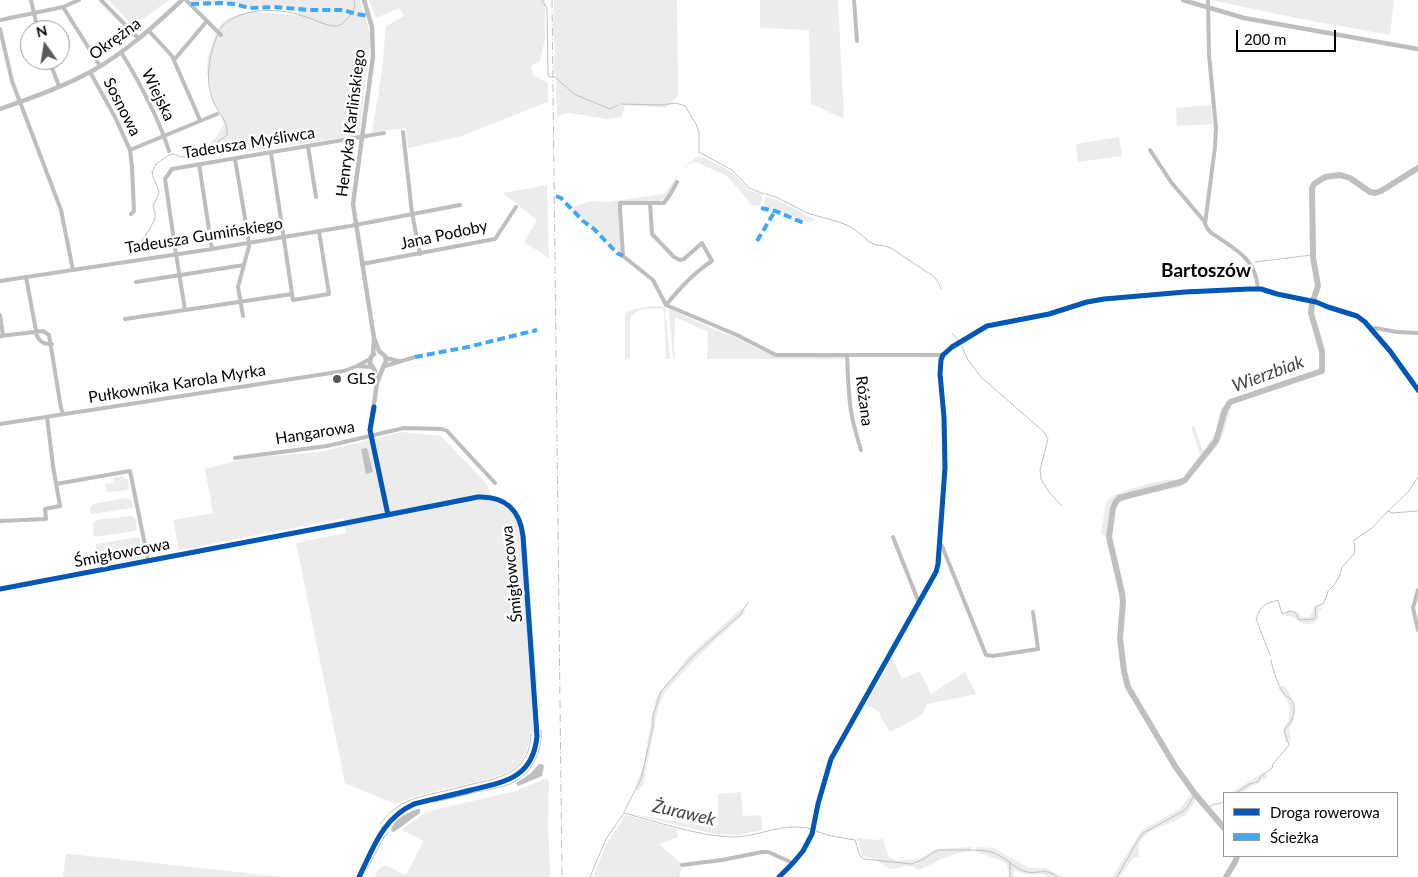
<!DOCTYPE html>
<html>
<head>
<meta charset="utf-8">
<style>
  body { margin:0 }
  #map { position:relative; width:1418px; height:877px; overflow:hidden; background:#fff; font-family:Lato,sans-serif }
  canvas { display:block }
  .legend { position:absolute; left:1223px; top:792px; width:175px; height:65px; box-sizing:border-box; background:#fff; border:1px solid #999; margin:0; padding:6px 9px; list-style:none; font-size:15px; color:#000 }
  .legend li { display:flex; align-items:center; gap:10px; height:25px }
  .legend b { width:25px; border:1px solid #999 }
  .north { position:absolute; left:20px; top:20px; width:50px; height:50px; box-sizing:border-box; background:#fff; border:1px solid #999; border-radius:50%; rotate:347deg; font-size:14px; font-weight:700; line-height:20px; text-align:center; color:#000 }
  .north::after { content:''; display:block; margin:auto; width:18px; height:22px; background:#595959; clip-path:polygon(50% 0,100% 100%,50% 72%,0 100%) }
  .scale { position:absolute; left:1236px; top:30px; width:100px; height:22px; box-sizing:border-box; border:2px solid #000; border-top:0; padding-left:6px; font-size:15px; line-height:18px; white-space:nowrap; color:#000; -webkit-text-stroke:4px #fff; paint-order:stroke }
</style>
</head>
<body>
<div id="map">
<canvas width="1418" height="877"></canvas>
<ul class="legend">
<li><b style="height:6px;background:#0057b8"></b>Droga rowerowa</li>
<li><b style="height:6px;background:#3fa9f5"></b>Ścieżka</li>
</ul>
<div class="north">N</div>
<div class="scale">200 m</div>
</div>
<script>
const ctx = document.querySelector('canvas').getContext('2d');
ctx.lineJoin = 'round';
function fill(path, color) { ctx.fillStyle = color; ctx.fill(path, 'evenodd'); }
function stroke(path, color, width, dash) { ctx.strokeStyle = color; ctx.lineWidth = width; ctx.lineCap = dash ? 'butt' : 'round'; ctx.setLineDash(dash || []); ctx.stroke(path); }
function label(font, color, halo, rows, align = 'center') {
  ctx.font = font + ' Lato,sans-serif'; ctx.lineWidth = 5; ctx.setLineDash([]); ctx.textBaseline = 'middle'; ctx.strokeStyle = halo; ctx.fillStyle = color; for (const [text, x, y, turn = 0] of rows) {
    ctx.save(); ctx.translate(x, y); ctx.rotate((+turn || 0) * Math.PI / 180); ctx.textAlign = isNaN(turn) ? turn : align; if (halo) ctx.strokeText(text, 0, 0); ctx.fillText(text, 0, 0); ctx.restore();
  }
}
fill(new Path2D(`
  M109,0H169L133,26Z
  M192,0H360L371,37L359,135L245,152L203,150L217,136L224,124L222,115L213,102L207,72L208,56L216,32L225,20L240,14L251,12L298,15L300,8L277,6H251L227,2H193Z
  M369,0H545V39L540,61L531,66L533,75L548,83V102L459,137L408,148L406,128L372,132L382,70L386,26L404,16L399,8L376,18Z
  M554,0H677L678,96L666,108L625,105L622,117L607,119L569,113L557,116L556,74H553L555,51L553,31Z
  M760,0H838L844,119L811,104L809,30L760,28Z
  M1211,0H1394L1390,35L1301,19Z
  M1211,105L1213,124L1177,126L1176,108Z
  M1119,137L1122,156L1078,162L1076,144Z
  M697,157L705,158L730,171L749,190L763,195L760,206H753L751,204L728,177L723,174L695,162C675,166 676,194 658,202H624L618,204L621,253L571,207L588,202L597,201L607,202L664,194L686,165Z
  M547,185L549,258L524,242L537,220L503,193Z
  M765,196L773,198L793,208L817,221L808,222L785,213L765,207L764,204Z
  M651,306H662L665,308L670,359H666L664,311L662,308L640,310L631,316L630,323V359H625V314C631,308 643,308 651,306Z
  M670,309L718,331L735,337L771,355L798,357H845V359C799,360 753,358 707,359L708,332L675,317L674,349L675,359H673L669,310Z
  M1222,407H1231L1223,435L1217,446L1194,473L1186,474L1200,455L1191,427L1194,426L1203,451L1216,432L1219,414Z
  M402,432L441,436L487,484L492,500C510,506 515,514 521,532L534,733H530C529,744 526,757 518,765C505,777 483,780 467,784C443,790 418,794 395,804L345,783L296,543L346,533L344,518L179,550L173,520L213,513L205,469L248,458L320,452Z
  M122,476L128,479L129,488L126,490L107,492L105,484L114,483L113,478Z
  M1181,478L1190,480L1179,487L1131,498L1116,504L1110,521L1107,537L1101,534C1103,525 1104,507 1108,500C1114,492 1156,481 1167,480C1173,479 1174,481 1181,478Z
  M125,498L131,500L133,508L91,514L90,509L93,504Z
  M131,516L135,518L137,529L134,531L94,537L93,525L96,520Z
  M138,537L140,540L142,558L100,566L97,560L96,544Z
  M526,548H527L540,717L533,656Z
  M1316,605L1322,608L1318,614L1319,618C1302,634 1300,615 1285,616L1287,611L1298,612L1302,617H1309Z
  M742,608L746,612L695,659L665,692L659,705L656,718L644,783L638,792L635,787L643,767L652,715L657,696L689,656Z
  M892,658L902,679L920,671L931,694L965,672L976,694L927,704L922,715L890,732C887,726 880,718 879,712L871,707H864Z
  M1284,685C1294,699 1299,714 1289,729L1291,742L1285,743L1284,729L1288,721L1290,711L1288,703L1278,688Z
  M1264,772L1268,777L1241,793H1231Z
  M544,779H547L549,782L548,822L550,877H374C383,858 388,867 403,874H406L408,871L423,842L421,839L403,831V829L423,814L433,810L516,791Z
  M741,792L743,816L761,815L763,830L738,835L715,834L626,813L709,827L718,824V794Z
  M1190,794L1197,798C1193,803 1190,811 1185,815C1168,828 1133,828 1139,857L1133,858L1120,877H1112L1142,830L1180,809Z
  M625,815L677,829L678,837L659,844L681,863L682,868L679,877H593L606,845Z
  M857,838L877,840L883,839L889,857L898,861L919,859L936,849L971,847V851C953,852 937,862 921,869L918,870L912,866H904L894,869L888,868L875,859L862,856Z
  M976,847L994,848L1029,868H1046L1063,877H1050L1041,874H1024L1015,870L1013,877H1009L1007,864L1002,861L977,852Z
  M66,854H70L284,877H63Z`), '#ececec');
fill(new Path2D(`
  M367,448L373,472L366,474L361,449Z
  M539,764H542L544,766L542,776L518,786L517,785L516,783L530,774Z
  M418,809H420V813L394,832L391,831C392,820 408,812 418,809Z`), '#bfbfbf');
stroke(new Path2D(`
  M542,0L547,8L548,75L550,77H555L574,94L610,109L618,105
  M353,11L355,7L354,0
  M219,30C236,7 278,7 303,16C311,18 328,27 336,26C343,25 347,19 351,14
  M622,104L661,105L676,103L685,106L696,124L699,132V152L732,170L749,188L764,194
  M766,194L776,197L807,213L839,222L849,226L862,235L869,242L876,245L885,246L891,248L927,272C935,276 938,281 941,289
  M132,253L148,232L155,219V213L153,206L159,193L158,188L153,177L152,172L156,164L169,155L173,154L182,157L207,150L227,135C229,123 219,114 214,103C204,81 209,55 218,34
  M1255,262L1312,255
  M952,333L958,340
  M961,345L968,360L981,377L1044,432L1048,439L1040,470L1041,479L1049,492L1062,506
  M1418,477L1409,491L1388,511L1392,513L1418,511
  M1270,655L1256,619C1261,605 1264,604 1278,600L1282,614L1290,611L1295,612L1299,620L1314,619L1316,617L1315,607L1324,603L1328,591L1335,584L1340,575L1342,567L1354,554L1355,550L1354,540L1372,528L1388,511
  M1236,793L1249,784L1258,782L1260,777L1272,768L1273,764L1289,745L1284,731L1286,727C1293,722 1296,710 1293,702C1291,698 1287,697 1284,694C1278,685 1273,671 1271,660
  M434,802C448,799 462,796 476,792C487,790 499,788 510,784C531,775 543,752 541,730
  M1208,808L1214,804H1218L1224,802
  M624,812L641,779L653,726V716L661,691L694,655L740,615L748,602
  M380,824C387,815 395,807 406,802C414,798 423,796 432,794C447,790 462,787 477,783C505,777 530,769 531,734
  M816,831L831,836L855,840L860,856L864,859L912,864L924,859L934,852L940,850C953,851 983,848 994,853C1005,857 1013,867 1024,871C1036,876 1045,866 1057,877
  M1010,862V877
  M366,871L384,837L388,833
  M590,877L606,839L624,813C657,822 696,835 730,837C757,838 784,821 811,829
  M1117,877L1138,840L1143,833L1182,812L1186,809L1195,794`), '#bfbfbf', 1);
stroke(new Path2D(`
  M1224,828L1195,794L1175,766L1128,687L1124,671L1120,638L1123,602L1122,593L1109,537L1113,508L1116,502L1119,498L1181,482L1185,480L1216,441L1225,410L1230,402L1322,371V351L1311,313L1312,304L1318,286L1313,257L1312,188L1314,184L1325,177L1340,175L1350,178L1370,192L1375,193L1381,191L1418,168
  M1226,877L1235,862L1237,856`), '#bfbfbf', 6);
stroke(new Path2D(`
  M31,0L38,30
  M101,0L139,39
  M186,0L221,35
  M854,0L857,41
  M1208,0L1209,55L1216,128L1215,147L1205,224C1208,231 1212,234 1219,238C1240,252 1256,261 1258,289
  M63,7L100,66
  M0,20L63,7L79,0
  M0,29L12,81L61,210L73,270
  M149,31L172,56L200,120
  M121,52C140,83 158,116 169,151
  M49,60L59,86
  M174,60L207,21
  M90,72L115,117L130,150L132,167L134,211L131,214
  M403,132L412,213L420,254
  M308,146L316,197
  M130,150L217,114
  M1150,150L1171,182L1205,222
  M271,153L293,300L329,294L319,231
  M235,159L249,242V246L238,287L243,316
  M199,164L212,249
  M650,203L652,234L674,257L680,260L684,259L702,243L712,261C693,273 679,289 666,305
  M362,264L495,239L516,207
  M26,277L37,336C41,343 44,344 52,344
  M0,281L212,249L350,226L460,205
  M136,282L244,265
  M666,305L737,335L776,355H943
  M666,305L653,280L623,256L620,208V203H664L671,193L677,182
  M185,310L176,254L165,179L172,169L384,133
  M0,315L3,336
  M125,319L292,294
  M1371,329L1375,328L1397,332L1418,333
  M0,336L43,331L49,335L61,408L63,414
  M847,355C848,373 848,392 851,411C853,424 857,437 861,450
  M386,358L399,361
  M357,366L372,367
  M385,366L415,357
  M0,424L344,371L357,366L370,359
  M235,458L327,446L404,428L442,429L447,431L495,483
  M56,484L130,471L148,560
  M0,521L46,519L45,509L60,506L53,466L47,417
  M893,537L919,603
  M940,544L942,546L986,655L993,656L1038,649L1033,612
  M0,589L388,515
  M1418,590L1413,608L1418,630
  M682,865L722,860L762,852H768L793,863
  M779,877L793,863L803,851L812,834L818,804L831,759L936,572L938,564L945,468L944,417L940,374L941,360L943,355L952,347L987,326L1049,314L1087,302L1104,299L1185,292L1249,289H1261L1277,294L1316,302L1328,307L1357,316L1365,322L1390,351L1418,390`), '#bebebe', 4);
stroke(new Path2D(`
  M364,0L372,27L373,56L353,204L374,338L373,354
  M1183,0L1244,18L1418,49
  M0,109C31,98 63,87 92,71C126,52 154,26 182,0
  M374,354L371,357L370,363L375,371L377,383
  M359,877C370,855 379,827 400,812C410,804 423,802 435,799C449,796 463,792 477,789C509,781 534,775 537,736L523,536C520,510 505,496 478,497L388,515L370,430L377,383L382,370L386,361L385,356L379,351L374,338`), '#bebebe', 4.5);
stroke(new Path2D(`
  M552,0L562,877`), '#bebebe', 1, [8, 2.5, 1, 2.5]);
stroke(new Path2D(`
  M191,4L220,3L235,4L249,8L274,7L309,10H343L356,14L369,16
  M556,196L561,198L583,221L594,229L617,253L623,256
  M761,208L775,211L804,223
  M757,241L775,211
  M415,357L468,347L537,330`), '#3fa9f5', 4, [8, 4]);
stroke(new Path2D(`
  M374,407L370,430L388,515
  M0,589L336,525L478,497C505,496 520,510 523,536L537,736C533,778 505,782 471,790C452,795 433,799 414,804C382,819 374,847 359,877
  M779,877L793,863L803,851L812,834L818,804L831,759L936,572L938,564L945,468L944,417L940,374L941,360L943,355L952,347L987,326L1049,314L1087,302L1104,299L1185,292L1249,289H1261L1277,294L1316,302L1328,307L1357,316L1365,322L1390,351L1418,390`), '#0057b8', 5);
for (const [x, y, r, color] of [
  [337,379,5,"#595959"]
]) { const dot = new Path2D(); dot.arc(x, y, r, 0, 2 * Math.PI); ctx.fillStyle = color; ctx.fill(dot); stroke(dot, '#fff', 2); }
label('16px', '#000', '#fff', [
  ["Okrężna",115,39,-36],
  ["Wiejska",158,95,64],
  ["Sosnowa",122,107,63],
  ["Henryka Karlińskiego",351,123,-83],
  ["Tadeusza Myśliwca",249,143,-9],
  ["Jana Podoby",444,235,-12],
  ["Tadeusza Gumińskiego",204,236,-9],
  ["Pułkownika Karola Myrka",177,384,-9],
  ["Różana",864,401,83],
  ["Hangarowa",315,433,-9],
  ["Śmigłowcowa",122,553,-11],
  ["Śmigłowcowa",512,574,-96]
]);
label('16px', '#000', '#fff', [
  ["GLS",347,379]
], 'left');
label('italic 18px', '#444', '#fff', [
  ["Wierzbiak",1268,374,-20],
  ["Żurawek",684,813,13]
]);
label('bold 19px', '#000', '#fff', [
  ["Bartoszów",1206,271]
]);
</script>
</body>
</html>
